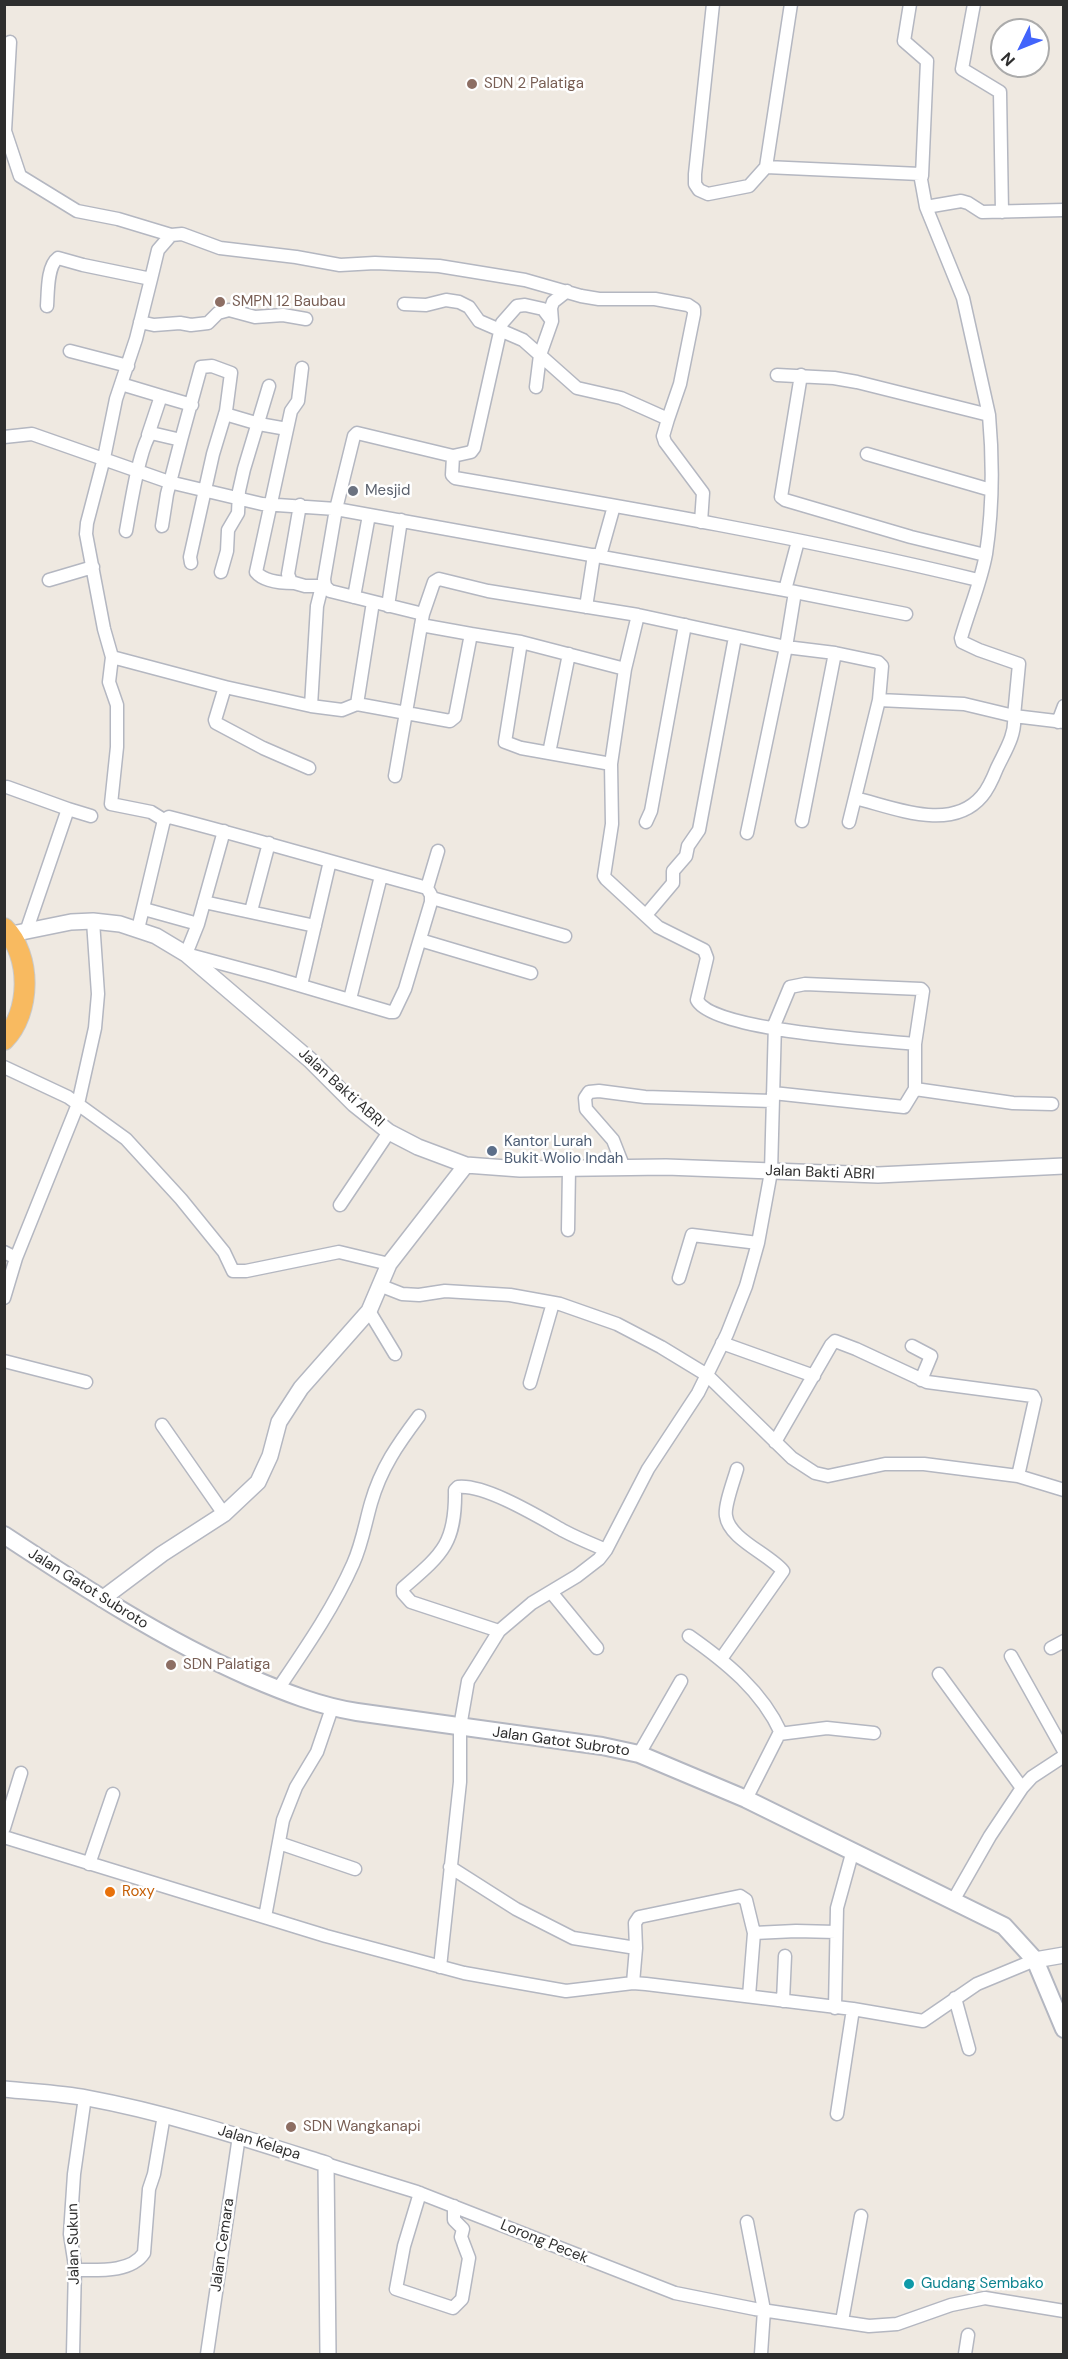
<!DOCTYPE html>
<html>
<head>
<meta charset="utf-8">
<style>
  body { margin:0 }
  #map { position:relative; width:1068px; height:2359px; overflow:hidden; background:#efe9e1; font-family:"DM Sans",sans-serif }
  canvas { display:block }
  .frame { position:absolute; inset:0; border:6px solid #2e2e2e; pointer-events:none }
  .north { position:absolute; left:990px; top:18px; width:60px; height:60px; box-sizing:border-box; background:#fff; border:2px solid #ababab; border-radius:50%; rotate:227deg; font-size:16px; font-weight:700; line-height:24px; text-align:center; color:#2e2e2e }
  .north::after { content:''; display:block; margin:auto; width:21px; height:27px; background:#4264fb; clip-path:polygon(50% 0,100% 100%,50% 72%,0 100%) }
</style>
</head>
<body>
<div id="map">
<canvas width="1068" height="2359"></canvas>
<div class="frame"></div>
<div class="north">N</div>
</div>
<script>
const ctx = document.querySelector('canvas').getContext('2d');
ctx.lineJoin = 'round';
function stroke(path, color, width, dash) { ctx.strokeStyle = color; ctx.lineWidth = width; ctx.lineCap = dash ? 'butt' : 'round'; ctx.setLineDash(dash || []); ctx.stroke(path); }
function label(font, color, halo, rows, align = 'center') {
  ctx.font = font + ' "DM Sans",sans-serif'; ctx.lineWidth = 5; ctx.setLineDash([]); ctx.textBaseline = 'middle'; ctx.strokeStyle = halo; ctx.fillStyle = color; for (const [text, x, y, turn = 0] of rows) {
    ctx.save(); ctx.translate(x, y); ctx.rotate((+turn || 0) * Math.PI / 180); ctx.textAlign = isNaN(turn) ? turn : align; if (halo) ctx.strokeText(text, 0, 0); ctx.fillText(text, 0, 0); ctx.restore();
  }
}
const minor = new Path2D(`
  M713,4L695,174V184L699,190L708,194L749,186L766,167L920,174L926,207L963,298L989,415
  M910,4L904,41L927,61L922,176
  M974,4L962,69L1000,92L1002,212
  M10,42L5,131L20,176L77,211L118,219L171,235L182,234L220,248L296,257L340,265L375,263L439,266L525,280L581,296L599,299H655L688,305L694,309V314L680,384L668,419
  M766,167L791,4
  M926,207L961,201L968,203L982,212L1064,210
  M151,279L158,250L171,235
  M404,304L426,305L446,300L459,302L469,307L479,321L523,340L577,388L621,398L668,419L663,436L665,442L703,493L701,522
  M47,306C48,292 47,266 58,258L83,265L151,279L136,339L116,399L104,458L87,523L86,534L104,629L112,657
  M552,321L543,309L525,305L517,306L502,323L474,448L471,452L453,456L452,475L455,478C630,508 805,538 978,580
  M140,322L154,325L180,323L191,325L208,323L218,313L229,310L255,317L283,315L306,319
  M70,351L128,366
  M777,375L834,378L857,382L989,415C993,460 993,508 986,554C981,582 969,610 961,638L962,642L979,650L1019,664L1014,716C1016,735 1005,751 997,768C993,778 989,788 982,796C951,833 893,807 855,798
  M801,375L781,497L785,500L911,537L985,555
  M121,384L161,396L148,435
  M536,387L540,355L552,321L551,308L553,302L567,291
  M161,396L192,405
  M225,414L259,424L287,429
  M4,437L32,434L169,482L262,504L336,509L785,590L906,614
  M181,440L201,367L212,366L231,373L226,411L213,454L190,557L191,563
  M867,454L991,490
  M300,505L288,574L291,582L305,586H325L330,591L423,614
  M126,531C130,510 139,447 151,433L181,440L167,494L162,526
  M600,556L614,506
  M221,572L227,551L228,530L238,513L239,491L244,469L269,386
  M49,580L93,567
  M294,583C282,583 264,582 256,572L291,411L298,401L302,368
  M785,590L798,541
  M354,597L369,515
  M388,606L401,520
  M586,607L594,555
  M638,615L625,669L611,764L612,824L604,876L606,879L658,927L704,950L707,958L697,1000C712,1031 878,1040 915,1044
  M421,625L471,634
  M521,642L505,742L521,748L611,764
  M225,687L215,720L216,723L263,748L309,768
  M879,700L964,704L1014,716L1064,722
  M357,704L373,602
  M311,706L342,710L357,704L450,721L455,717L471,634L521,642L625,669
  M1058,722L1064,706
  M549,753L569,654
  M395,776L423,614L434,582L439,579L488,591L638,615L786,647L835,653L878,662L882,666L879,700L849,822
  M7,787L68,809L26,932
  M68,809L91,816
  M164,820L151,812L111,804L117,747V705L109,682L112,657L225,687L311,706L317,606L321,590L325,586L324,579L336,509L354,436L357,433L453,456
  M802,821L835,653
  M646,822L651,811L685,625
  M747,833L786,647L795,592
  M427,888L438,851
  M432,898L565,936
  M204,902L315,926
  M144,909L198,924
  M251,911L269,843
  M646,915L673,883V871L686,856L688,846L699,830L735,637
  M138,929L164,820L169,817C255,839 341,865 427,888L431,895V902L405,989L394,1012H390L268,976L186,954L198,924L224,831
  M420,940L531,973
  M301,985L330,861
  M350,999L381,876
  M4,1067L68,1097L126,1139L181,1199L224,1252L233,1271H246L339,1252L389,1264
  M915,1089L1013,1103L1052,1104
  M624,1168L613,1140L586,1109L585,1098L589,1092L599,1091L645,1097L772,1101
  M340,1205L389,1132
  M568,1230L569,1169
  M4,1252L16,1258L78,1104L95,1028L98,994L93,921
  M679,1278L692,1235L758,1243
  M379,1285L402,1294L419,1295L445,1291L510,1295L560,1304L617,1324L661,1347L707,1375L792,1458L815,1473L828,1476L885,1464H924L1018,1476L1064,1490
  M4,1298L16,1258
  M369,1311L395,1354
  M722,1343L814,1376
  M912,1346L931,1356L921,1380
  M4,1361L86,1382
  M530,1383L553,1303
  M162,1425L224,1514
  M775,1442L831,1345L835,1341L856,1349L927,1382L1033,1396L1035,1400L1018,1476
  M551,1592L597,1648
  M499,1631L411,1602L403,1593V1588C442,1554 456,1544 455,1490L458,1487C485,1484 539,1517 564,1531C577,1538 592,1544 606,1550
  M689,1636C726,1662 762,1691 781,1733
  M1051,1648L1064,1641
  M1011,1656L1064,1751
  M721,1659L783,1571C769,1554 729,1539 726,1516C724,1506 734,1480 737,1469
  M939,1674L1022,1788
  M278,1689C305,1649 333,1609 353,1564C362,1544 365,1524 371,1503C381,1468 398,1444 419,1416
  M639,1754L681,1681
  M746,1799L779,1734L827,1728L874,1733
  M4,1828L21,1773
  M4,1837L326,1936L464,1973L566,1991L633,1983L646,1984L853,2009L923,2021L977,1984L1035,1960
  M279,1843L355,1869
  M89,1864L113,1794
  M450,1867L516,1909L573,1938L636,1948
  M954,1899L990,1836L1022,1788L1032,1777L1064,1756
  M265,1917L283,1820L296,1787L317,1752L332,1708
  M754,1933L796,1931L836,1932
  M440,1967L460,1782V1727L468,1681L499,1631L532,1603L577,1576L599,1559L606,1550L648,1469L698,1393L727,1334L746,1286L758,1243L771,1172L775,1023L790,987L805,984L921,989L923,991L915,1044V1089L904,1107L773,1093
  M633,1983L636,1948L635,1923L639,1917L740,1896L746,1900L754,1933L749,1996
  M955,1998L969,2049
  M783,2001L785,1956
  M835,2008L837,1908L853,1850
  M837,2114L853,2009
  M326,2164L417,2192L675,2293L755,2309L869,2326L897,2324L951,2305L985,2298L1064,2311
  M420,2193L404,2246L396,2289L453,2308L462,2299L469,2258L461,2237L463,2229L454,2220V2206
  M747,2222L764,2310L761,2354
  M75,2270C97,2270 131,2273 144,2253L149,2189L154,2174L164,2115
  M842,2321L861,2216
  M73,2354L75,2266L70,2234L74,2174L85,2097
  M207,2354L239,2136
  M965,2354L968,2335`);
const tertiary = new Path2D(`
  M12,934L71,922L93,921L120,924L156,936L186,954L310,1060L354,1104L389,1132L418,1147L466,1165L520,1169L666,1167L878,1175L1064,1166
  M102,1599L162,1554L224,1514L258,1482L270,1456L279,1422L301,1388L369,1311L389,1264L466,1165
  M1035,1960L1064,1955
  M4,2089C32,2092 60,2093 87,2098C168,2113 247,2139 326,2164L328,2354`);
const secondary = new Path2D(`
  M4,1535C83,1587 162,1639 249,1677C284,1692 319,1706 357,1712L602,1746L639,1754L746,1799L1004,1926L1035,1960L1064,2029`);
const trunk = new Path2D(`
  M4,928C32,955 31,1013 4,1040`);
stroke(minor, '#b4b7c1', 15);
stroke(tertiary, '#b4b7c1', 18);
stroke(secondary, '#b4b7c1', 20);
stroke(trunk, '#c9c9c9', 22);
stroke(minor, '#fff', 12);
stroke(tertiary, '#fff', 15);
stroke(secondary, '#fff', 16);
stroke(trunk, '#f8ba60', 20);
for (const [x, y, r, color] of [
  [472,84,6,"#8d6e63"],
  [220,302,6,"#8d6e63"],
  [353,491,6,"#6b7280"],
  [492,1151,6,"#5c6f8a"],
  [171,1665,6,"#8d6e63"],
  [110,1892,6,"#e8710a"],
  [291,2127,6,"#8d6e63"],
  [909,2284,6,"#0f9aa8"]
]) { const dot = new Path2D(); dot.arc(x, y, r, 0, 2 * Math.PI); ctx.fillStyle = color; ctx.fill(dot); stroke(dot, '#fff', 2); }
label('15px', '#785e54', '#fff', [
  ["SDN 2 Palatiga",484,84],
  ["SMPN 12 Baubau",232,302],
  ["SDN Palatiga",183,1665],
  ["SDN Wangkanapi",303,2127]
], 'left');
label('15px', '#5b616d', '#fff', [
  ["Mesjid",365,491]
], 'left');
label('15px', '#2e2e2e', '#fff', [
  ["Jalan Bakti ABRI",341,1088,42],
  ["Jalan Bakti ABRI",820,1173,2],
  ["Jalan Gatot Subroto",88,1589,32],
  ["Jalan Gatot Subroto",561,1742,8],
  ["Jalan Kelapa",259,2143,17],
  ["Lorong Pecek",544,2242,22],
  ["Jalan Sukun",74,2244,-91],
  ["Jalan Cemara",223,2245,-82]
]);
label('15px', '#4e5e75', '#fff', [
  ["Kantor Lurah",504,1142],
  ["Bukit Wolio Indah",504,1159]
], 'left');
label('15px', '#c56008', '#fff', [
  ["Roxy",122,1892]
], 'left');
label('15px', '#0d838f', '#fff', [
  ["Gudang Sembako",921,2284]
], 'left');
</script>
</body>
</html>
